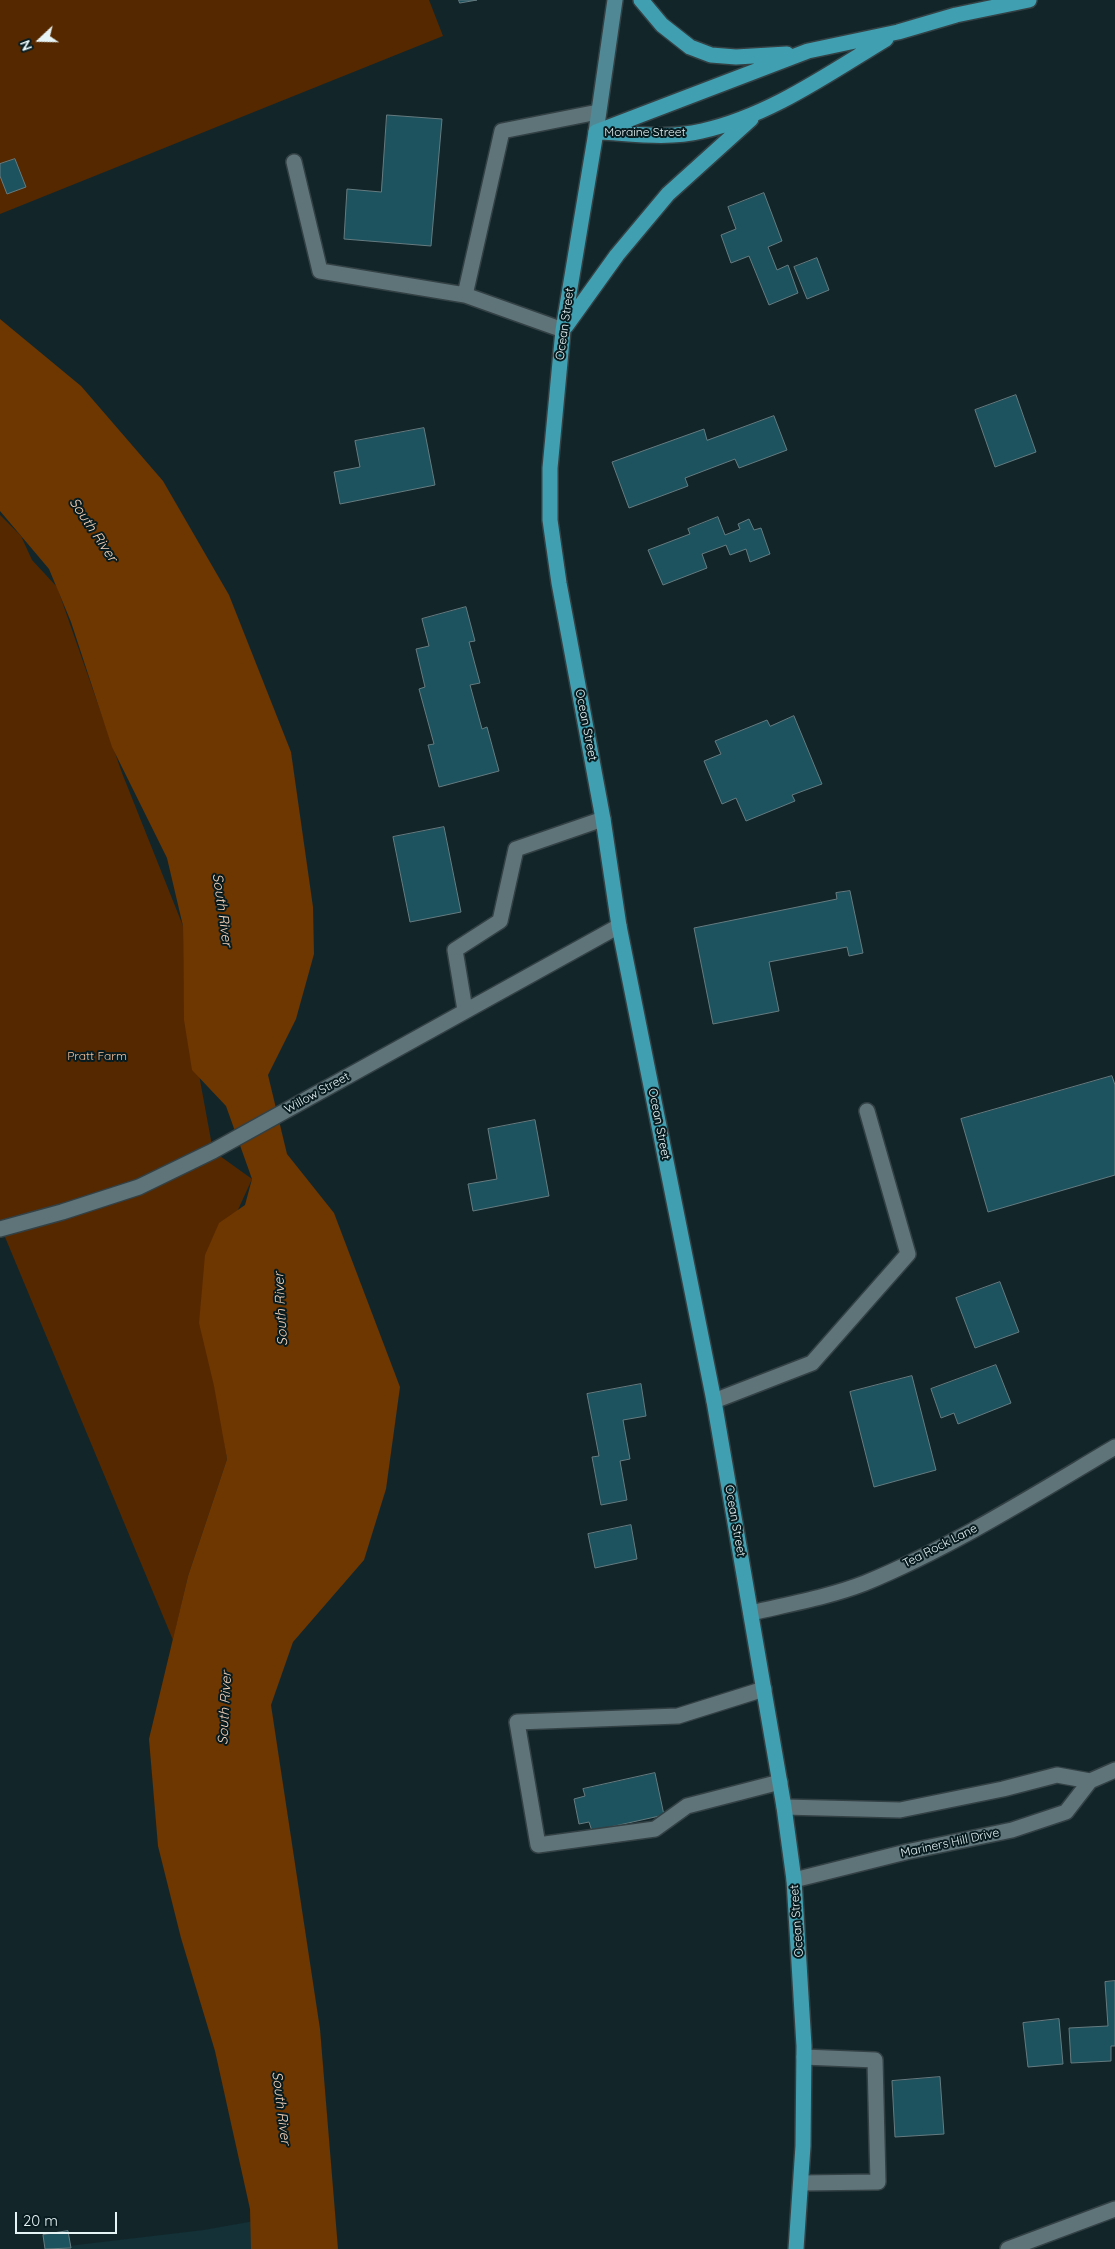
<!DOCTYPE html>
<html>
<head>
<meta charset="utf-8">
<style>
  body { margin:0 }
  #map { position:relative; width:1115px; height:2249px; overflow:hidden; background:#12262a; font-family:Quicksand,sans-serif }
  canvas { display:block }
  .north { position:absolute; left:15px; top:15px; width:50px; height:50px; -webkit-text-stroke:4px #081c20; paint-order:stroke; rotate:249deg; font-size:14px; font-weight:700; line-height:20px; text-align:center; color:#e7f4f6 }
  .north::after { content:''; display:block; margin:auto; width:18px; height:22px; background:#e7f4f6; clip-path:polygon(50% 0,100% 100%,50% 72%,0 100%) }
  .scale { position:absolute; left:15px; top:2212px; width:102px; height:22px; box-sizing:border-box; border:2px solid #e7f4f6; border-top:0; padding-left:6px; font-size:15px; line-height:18px; white-space:nowrap; color:#e7f4f6; -webkit-text-stroke:4px #081c20; paint-order:stroke }
</style>
</head>
<body>
<div id="map">
<canvas width="1115" height="2249"></canvas>
<div class="north">N</div>
<div class="scale">20 m</div>
</div>
<script>
const ctx = document.querySelector('canvas').getContext('2d');
ctx.lineJoin = 'round';
function fill(path, color) { ctx.fillStyle = color; ctx.fill(path, 'evenodd'); }
function stroke(path, color, width, dash) { ctx.strokeStyle = color; ctx.lineWidth = width; ctx.lineCap = dash ? 'butt' : 'round'; ctx.setLineDash(dash || []); ctx.stroke(path); }
function label(font, color, halo, rows, align = 'center') {
  ctx.font = font + ' Quicksand,sans-serif'; ctx.lineWidth = 4; ctx.setLineDash([]); ctx.textBaseline = 'middle'; ctx.strokeStyle = halo; ctx.fillStyle = color; for (const [text, x, y, turn = 0] of rows) {
    ctx.save(); ctx.translate(x, y); ctx.rotate((+turn || 0) * Math.PI / 180); ctx.textAlign = isNaN(turn) ? turn : align; if (halo) ctx.strokeText(text, 0, 0); ctx.fillText(text, 0, 0); ctx.restore();
  }
}
fill(new Path2D(`
  M260,2220L261,2249H43L204,2230Z`), '#133137');
fill(new Path2D(`
  M0,0H429L443,36L0,214Z
  M0,515L21,536L32,560L57,587L122,773L183,926L184,993L213,1151L252,1179L202,1289L227,1459L188,1576L173,1640L0,1225Z`), '#552800');
fill(new Path2D(`
  M0,319L81,386L163,481L229,595L291,752L313,907L314,954L296,1019L268,1075L287,1154L334,1213L400,1387L386,1489L364,1560L293,1642L271,1705L320,2029L338,2249H251L250,2209L215,2051L181,1938L158,1846L149,1739L188,1576L227,1459L214,1386L199,1323L205,1255L219,1223L245,1205L252,1179L226,1106L192,1070L184,1020L183,926L167,858L112,747L71,622L49,569L0,511Z`), '#6e3600');
const building = new Path2D(`
  M459,0H477L460,3Z
  M387,115L442,119L431,246L344,239L347,189L381,192Z
  M15,159L26,187L7,194L0,176V164Z
  M764,193L782,241L768,247L777,270L788,265L798,293L769,305L749,256L731,263L721,235L736,229L728,207Z
  M817,258L829,290L807,299L794,267Z
  M1016,395L1036,452L995,467L975,410Z
  M774,416L787,450L739,468L735,459L685,478L688,486L629,508L612,462L704,429L707,440Z
  M424,428L435,485L340,504L334,472L360,467L355,441Z
  M718,517L725,535L740,529L738,524L749,519L754,530L761,528L770,554L750,562L746,549L730,555L726,545L702,554L707,568L663,585L648,550L690,534L688,529Z
  M466,607L475,641L469,642L480,683L470,685L482,729L487,727L499,771L439,787L428,745L434,744L419,689L425,687L416,649L429,646L422,619Z
  M794,716L822,784L792,795L795,801L746,821L736,798L722,804L704,761L721,754L715,741L767,720L770,726Z
  M444,827L461,912L410,922L393,837Z
  M850,891L863,953L849,956L847,947L769,962L779,1011L713,1024L694,928L837,899L836,893Z
  M1112,1076L1115,1085V1175L988,1212L961,1119Z
  M535,1120L549,1196L473,1211L468,1184L497,1179L488,1129Z
  M1000,1282L1019,1332L975,1348L956,1298Z
  M996,1365L1011,1403L958,1424L954,1413L941,1418L931,1389Z
  M912,1376L936,1470L874,1487L850,1392Z
  M641,1384L646,1416L623,1420L630,1459L620,1461L627,1500L601,1505L592,1457L599,1456L587,1394Z
  M631,1525L637,1559L595,1568L588,1534Z
  M655,1773L664,1815L592,1831L589,1822L579,1824L574,1799L585,1796L583,1789Z
  M1115,1981V2046H1111V2061L1071,2063L1069,2028L1108,2026L1105,1982Z
  M1059,2019L1063,2064L1028,2067L1023,2023Z
  M940,2077L944,2134L895,2137L892,2081Z
  M68,2231L71,2248L45,2249L43,2235Z`);
fill(building, '#1c535e');
stroke(building, '#657b80', 1);
const lane = new Path2D(`
  M294,162L320,271L465,295L563,330
  M465,295L502,131L598,112
  M465,1010L455,950L500,921L516,849L603,819
  M714,1401L812,1363L908,1254L867,1111
  M764,1689L678,1716L517,1722L538,1845L655,1829L687,1806L780,1782
  M801,2183L878,2182L875,2060L804,2057
  M1008,2249L1115,2209`);
const street = new Path2D(`
  M0,1229L62,1212L139,1187L213,1151L619,926
  M751,1613C789,1604 829,1597 865,1583C952,1547 1034,1495 1115,1447
  M784,1807L900,1810L1003,1789L1057,1775L1090,1781
  M794,1880L906,1852L1012,1830L1066,1812L1090,1781L1115,1770`);
const secondary = new Path2D(`
  M596,132L615,0`);
const primary = new Path2D(`
  M641,0L662,25L690,47L711,55L736,57L787,54
  M596,132L563,330L550,468V520L559,583L603,819L619,926L714,1401L784,1807L794,1880L804,2046L803,2146L796,2249
  M596,132L808,51L898,32L956,15L1029,0
  M602,132C634,134 670,139 702,131C769,116 828,74 886,39
  M566,326L617,255L668,194L751,119`);
stroke(lane, '#334145', 18);
stroke(street, '#334145', 18);
stroke(secondary, '#334145', 18);
stroke(primary, '#334145', 18);
stroke(lane, '#5f7479', 15);
stroke(street, '#5f7479', 15);
stroke(secondary, '#508995', 15);
stroke(primary, '#409fb0', 15);
label('12px', '#e7f4f6', '#081c20', [
  ["Moraine Street",645,132],
  ["Ocean Street",565,324,-82],
  ["Ocean Street",586,725,79],
  ["Willow Street",317,1093,-29],
  ["Ocean Street",659,1124,79],
  ["Ocean Street",735,1521,80],
  ["Tea Rock Lane",940,1546,-27],
  ["Mariners Hill Drive",950,1843,-12],
  ["Ocean Street",797,1921,-94]
]);
label('12px', '#f4c09c', '#081c20', [
  ["Pratt Farm",97,1056]
]);
label('italic 14px', '#f7d4bb', '#081c20', [
  ["South River",93,530,56],
  ["South River",222,910,82],
  ["South River",281,1309,-93],
  ["South River",225,1708,-87],
  ["South River",281,2108,83]
]);
</script>
</body>
</html>
